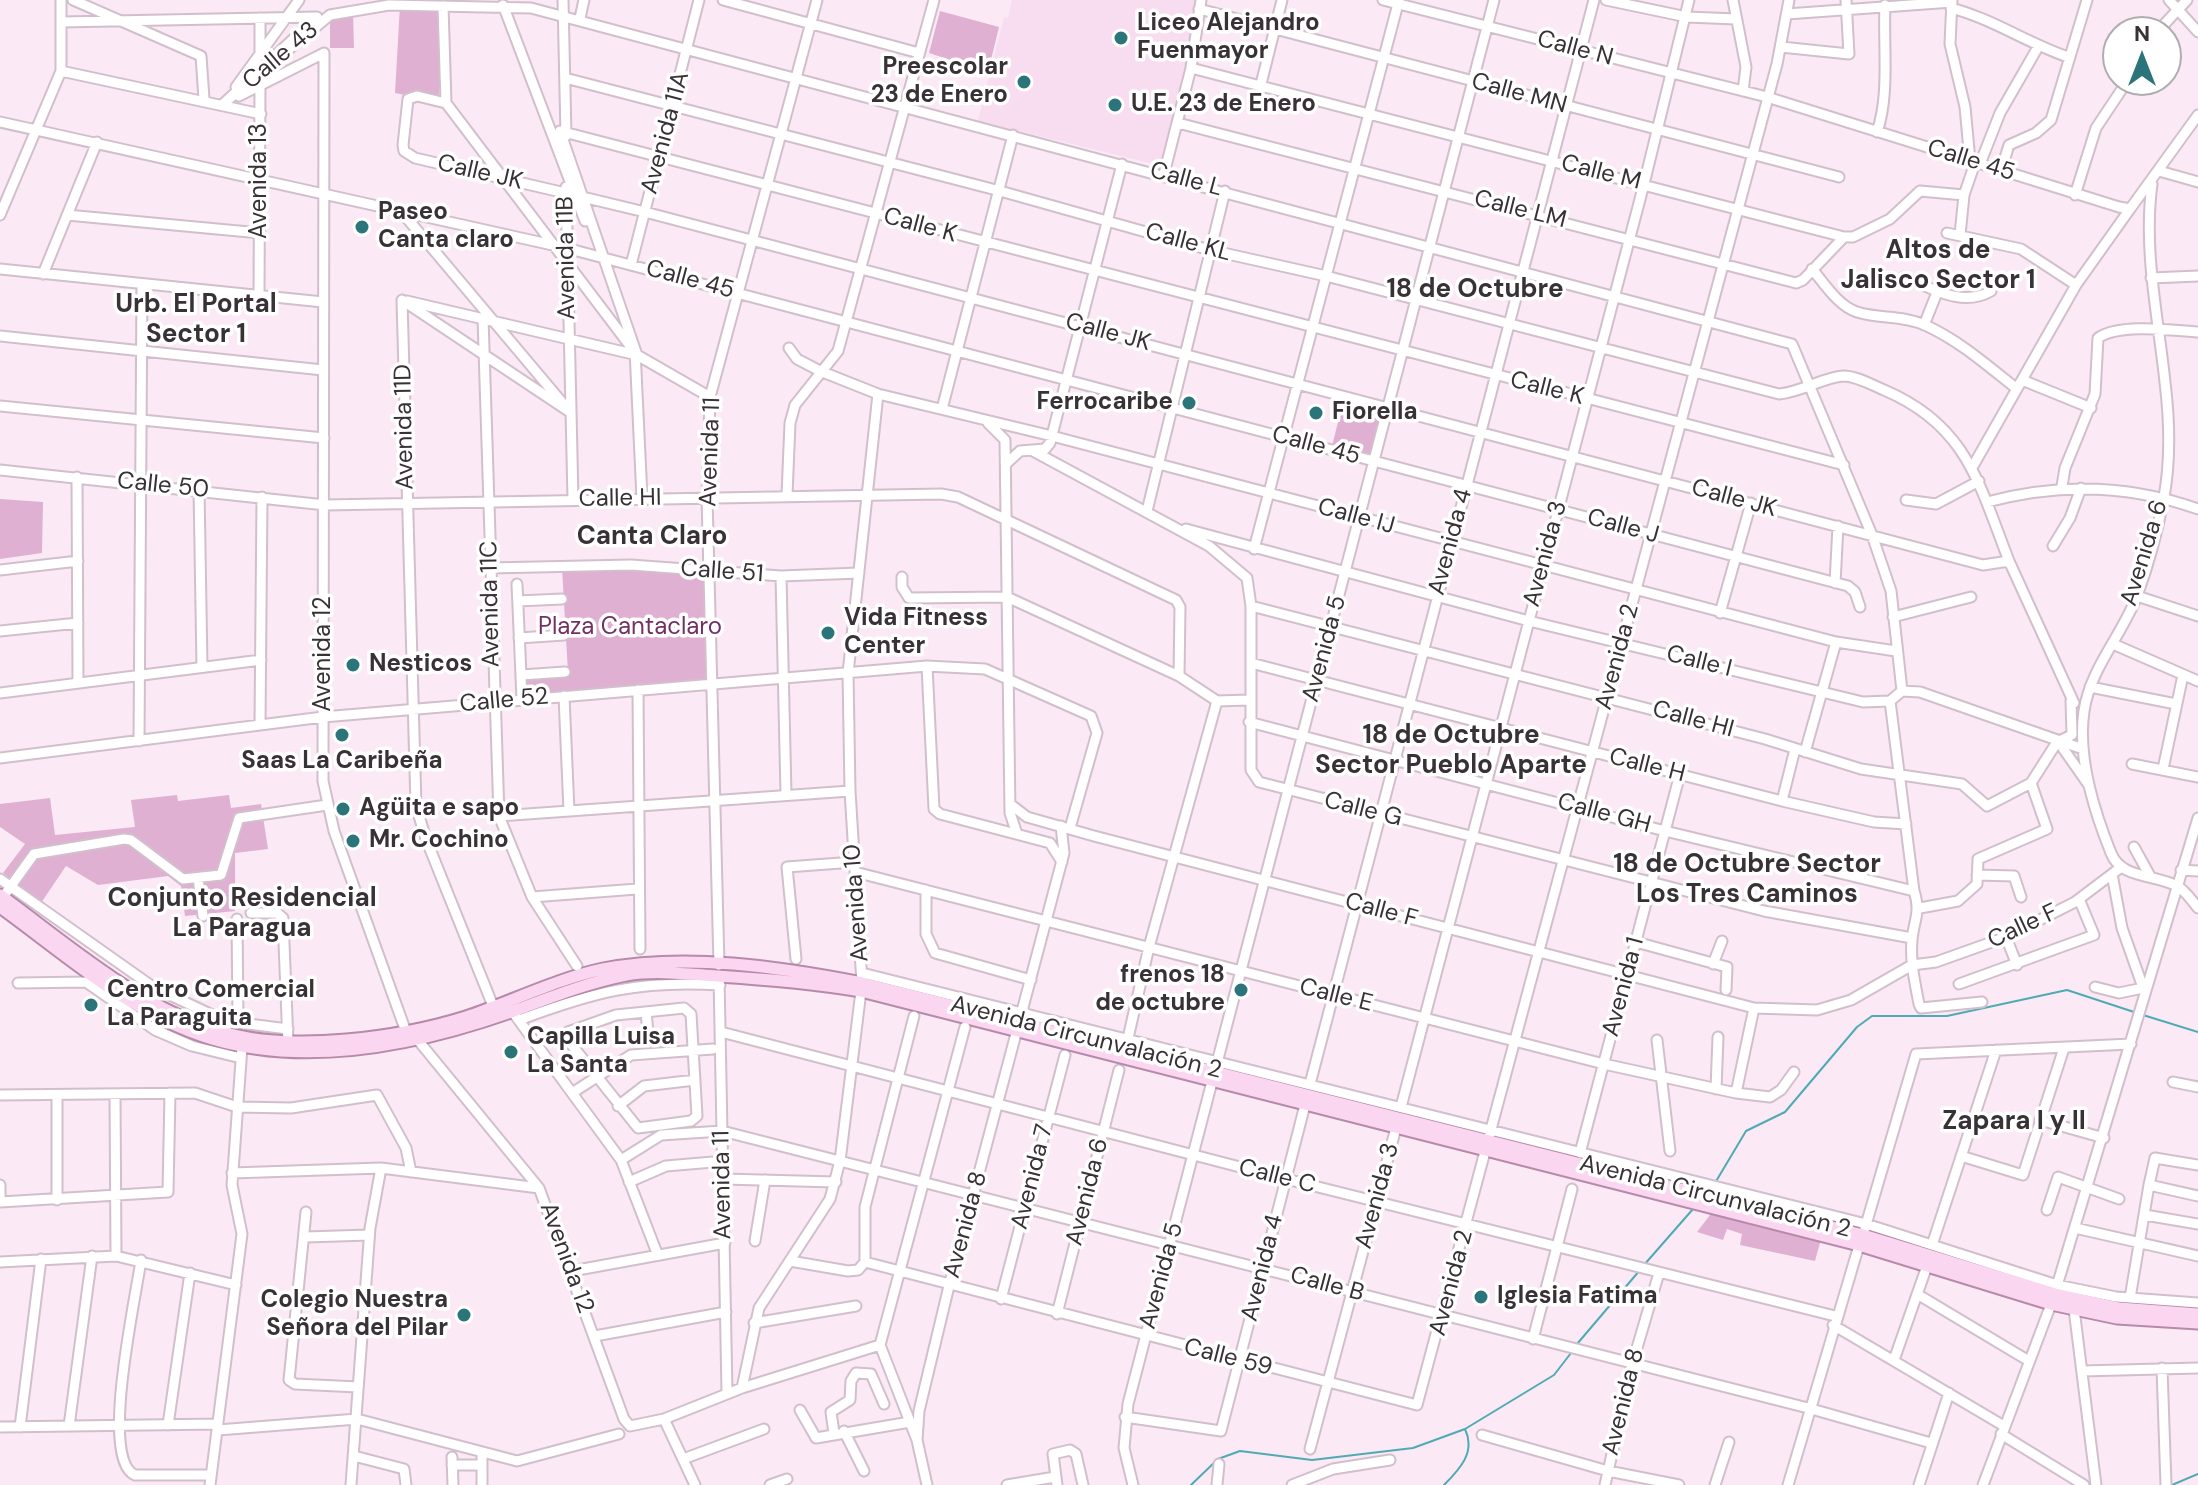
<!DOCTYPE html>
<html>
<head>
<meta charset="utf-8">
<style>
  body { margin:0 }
  #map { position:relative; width:2198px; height:1485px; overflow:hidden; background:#fce9f6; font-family:"DM Sans",sans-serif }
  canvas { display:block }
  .north { position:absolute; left:2102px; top:16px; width:80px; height:80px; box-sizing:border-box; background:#fff; border:2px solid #afadaf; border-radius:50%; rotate:0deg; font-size:22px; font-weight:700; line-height:32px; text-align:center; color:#383136 }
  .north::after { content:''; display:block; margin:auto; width:28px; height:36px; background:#2a747a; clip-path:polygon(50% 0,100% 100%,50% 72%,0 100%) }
</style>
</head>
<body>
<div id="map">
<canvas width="2198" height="1485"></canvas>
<div class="north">N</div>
</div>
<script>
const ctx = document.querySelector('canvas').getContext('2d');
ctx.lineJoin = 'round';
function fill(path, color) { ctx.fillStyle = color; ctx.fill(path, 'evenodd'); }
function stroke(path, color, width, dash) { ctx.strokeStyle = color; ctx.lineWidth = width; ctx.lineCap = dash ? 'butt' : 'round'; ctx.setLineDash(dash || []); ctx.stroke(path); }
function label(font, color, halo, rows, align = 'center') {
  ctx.font = font + ' "DM Sans",sans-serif'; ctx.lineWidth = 7; ctx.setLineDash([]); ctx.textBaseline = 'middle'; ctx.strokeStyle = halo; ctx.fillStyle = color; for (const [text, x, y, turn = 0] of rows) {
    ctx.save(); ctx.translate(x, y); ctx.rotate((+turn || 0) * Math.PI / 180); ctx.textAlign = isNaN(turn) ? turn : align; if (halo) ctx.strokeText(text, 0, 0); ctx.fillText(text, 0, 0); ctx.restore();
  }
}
fill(new Path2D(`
  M1012,0H1198L1185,73L1162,166L978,121L1004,17L1008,18Z`), '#f7ddef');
fill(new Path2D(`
  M400,5L439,6V102L395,93Z
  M940,11L999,27L988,72L929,53Z
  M353,13L354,48H330V17Z
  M1344,398L1385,409L1372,457L1332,446Z
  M0,499L43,502L42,553L0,559Z
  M631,567L709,573L710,683L523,698L522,676L568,673L562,568Z
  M177,795L178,801L229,795L231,808L261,804L268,849L235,853V911L185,916L181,886L168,876L98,885L66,866L41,903L3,873L25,844L0,827V804L50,798L55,835L135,827L131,800Z
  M1713,1211L1821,1239L1815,1261L1740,1245L1742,1234L1727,1229L1723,1240L1697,1232Z`), '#dfb0d1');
stroke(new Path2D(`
  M2143,1015L2198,1032
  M1715,1183L1746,1131L1785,1112L1857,1027L1872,1016H1947L2067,990L2137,1013
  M1644,1265L1693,1209
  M1577,1344L1640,1270
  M1191,1485L1218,1459L1240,1451L1312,1460L1413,1448L1465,1429L1554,1375L1571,1353
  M1444,1485C1460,1469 1476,1452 1465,1429
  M2172,1485L2198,1474`), '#4fabb3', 2);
const minor = new Path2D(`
  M73,0L201,56L204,99
  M563,0L566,136
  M723,0L919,53
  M1383,0L1767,97L2119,207L2130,209L2198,115
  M1606,0L1687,17L1736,19
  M1733,0L1746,67L1743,91
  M1952,0L1950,44L1965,107L1970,161
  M2169,0L2198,32
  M503,5L585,221
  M443,6L446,103
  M1951,8C1993,19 2027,43 2068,57
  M1199,9L1839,177
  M1787,14L1952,2
  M260,18V52
  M580,18L584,0
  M61,22L317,17L223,104L330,15L389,5L531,8L1792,344L1872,535L1891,591L1902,691
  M2157,32L2187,0
  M1781,47L1849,54L1846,0
  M1191,68L1844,237H1853L1890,219L1920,191L1964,195L1975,163
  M61,71L261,114
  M565,78L1000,191L1210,250L1326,276L1779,394C1802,392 1824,377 1843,376C1857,376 1872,385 1884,390C1967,425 1979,484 2009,561L1983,565L645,212L566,193L561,192L415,158L404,151L403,145L408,99L417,96L446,103L637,355L560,131L1844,465
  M1261,84L1282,0
  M236,87L299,0
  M239,96L324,53L323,781L334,831L405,1029L417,1039L539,1188L624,1419L630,1426L664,1419L742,1388L880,1345
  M0,122L566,248L1848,586L1855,592L1860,607
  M1178,123L1796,283L1803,280L1844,237
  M1877,132C1890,94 1883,46 1885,5
  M1980,164L2000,113L2038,47
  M2001,171L2009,145L2036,133L2051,120L2087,0
  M2159,171L2198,182
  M1164,174L1191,68L1201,0
  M2152,184C2138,288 2183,393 2164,497C2158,529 2148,566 2137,596C2122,635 2090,669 2084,711C2077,757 2094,811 2111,853C2121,879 2155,874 2177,886C2186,891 2192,901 2198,908
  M566,187L573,500
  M2075,195L2096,128L2128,80
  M400,210L570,412L402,300L416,806L426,839L493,1006
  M0,215L61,71V0
  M67,215L260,233
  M1947,233L2021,249L2076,285
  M1960,235L1964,195
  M631,265L699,0
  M0,269L323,302
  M1812,269C1824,283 1838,306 1857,312C1879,319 1902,315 1925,325C1960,341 1988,366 2017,389
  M43,274L97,142
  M1904,277C1932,288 1962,308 1991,291
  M2151,278L2198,276
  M259,296L260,83
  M407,301L637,355L710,397
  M483,318L499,816L532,897L577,966
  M1924,325L1938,290
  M0,336L323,370
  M789,348L797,359L820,371L878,394L1052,436L1836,642L1896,651
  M635,350L642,498
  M2022,380L2091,408
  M0,406L324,438
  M942,409L1013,135
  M988,423L1005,440L1010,813L1017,834
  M1033,451L1209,546L1247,578L1251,606V770L1259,782L1764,911L1912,938
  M1007,463L1020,451L1045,449L1050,443L1122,164
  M1973,466L2076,285L2130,209
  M0,470L325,505L941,494L958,497L1176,600L1180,607L1179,676
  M77,477L78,683
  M2062,486L2065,468L2095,394L2098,338C2118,323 2173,330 2198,332
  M199,489L202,667
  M787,495L790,423L795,405L838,351L934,0
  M1906,500L1936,504L1979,481
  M1987,502C2058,483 2128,484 2198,509
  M1147,511L1225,191
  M1186,529L1529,621L1863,702L1890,701L1902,691L1920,692L2083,749
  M2053,546L2070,518L2081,488
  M1254,549L1399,0
  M2009,561L2074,703
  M489,568L631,565L781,576L859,573
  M0,570L78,561
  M781,576L786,794
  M902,577V587L909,598L1007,597L1179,676L1217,701L1249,700
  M1835,583L1838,526
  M517,584L522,699
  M2137,596L2198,616
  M518,601L562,599
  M1251,606L1765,739L1861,769L1962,784L1987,806L2031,783
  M1720,613L1751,503
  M1893,617L1971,597
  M0,631L78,623
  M519,638L564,635
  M2113,644L2198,681
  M1251,663L1782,801L1874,822L1906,824
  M927,666L934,809L940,814L1050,843L1062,862
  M521,675L565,672
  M2090,687L2176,704
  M638,690L640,949
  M0,693L261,660
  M564,696L569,811
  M1890,701L1914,891C1921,913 1914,919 1912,940C1910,962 1915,983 1919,1004L1921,1008L1982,1002
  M1249,722L1665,831L1914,891
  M260,724L262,497
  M139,741L142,284
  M2060,744L2088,784
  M1805,752L1836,642
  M0,758L323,717L927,666L985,669L1091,716L1097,733L1070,828
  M2132,764L2198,777
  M2163,769L2183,675
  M1782,801L1795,749
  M1010,804L1027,817L1094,836L1754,1008L1817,1010L1851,1000L1912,965L1936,962L2006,937L2075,902L2120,868
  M499,816L850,791
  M2134,847L2150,876
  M2181,870L2198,871
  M855,872L1604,1064L1736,1093L1754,1008
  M2112,874L2122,928L2145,993
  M1977,875L2014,876L2021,897
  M198,878L203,916
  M0,879L153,987L225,1021L227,1033
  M926,890V934L935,953L1031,980
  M3,897L34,854L124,839L131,840L183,879L221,875L239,818L327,805
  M532,897L637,889
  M1920,908L1958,901L1977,884L1978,859L2047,829L2031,783L2057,742L2072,735L2071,701
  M251,913H277L283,918L288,1043
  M237,919L238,1022
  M2006,937L2017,965
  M1636,942L1727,967L1726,990
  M796,959L787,867L854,862
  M1713,964L1722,941
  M719,965L707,497L710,397L817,0
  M862,973L1866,1224L2057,1285L2116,1297L2198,1303
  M719,976L727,1393
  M18,983L86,982L155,1030L192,1046L241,1058
  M1959,984L2094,935L2079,899
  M2095,987L2119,993L2143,988
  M684,1008L691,1014L697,1116L691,1121L638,1128L567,1039L568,1032L616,1015Z
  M512,1011L621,1160L657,1253
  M646,1012L649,1043
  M519,1020C594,992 639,980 720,985
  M233,1022L288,1029
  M721,1032L1286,1179L1835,1316
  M1128,1038L1149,947L1217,701
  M1657,1040L1670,1151
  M2173,1082L2198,1087
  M1310,1084L1594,0
  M1716,1089L1718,1037
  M572,1093L631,1055L713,1049
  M1736,1093L1770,1097L1781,1090L1794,1072
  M115,1094L116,1256
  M0,1095L195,1093L237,1107L291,1108L377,1095L406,1148L411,1172
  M57,1095V1200
  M618,1106L644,1086L695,1080
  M1401,1107L1644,184L1689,0
  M2040,1120L2104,1138
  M1580,1153L1680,774
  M1961,1156L2023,1175L2064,1048
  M621,1160L661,1135L722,1131L1808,1408L1931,1443
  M232,1173L381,1168L539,1188
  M723,1179L836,1182
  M629,1182L666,1166L713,1162
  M0,1185V1202
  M2149,1185L2155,1158L2198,1165
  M0,1202L168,1192L170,1093
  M2047,1210L2058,1177L2119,1199
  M306,1212L289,1380L295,1384L358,1387
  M2145,1215L2198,1224
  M1865,1228L1916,1054L2131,1044
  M2075,1228L2198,1256
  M306,1237L369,1235
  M755,1241L765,1180
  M1932,1245L1996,1050
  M141,1260C136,1297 99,1460 135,1475H211
  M790,1261L848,1271L858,1270L865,1262
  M0,1262L116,1256L236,1285
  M865,1262L1417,1405L1777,64L1789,0
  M865,1262V1207L914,1016
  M572,1271L725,1243
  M1917,1294L2029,1361
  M2130,1298L2149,1185L2198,1196
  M1001,1299L1065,1055
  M2074,1309L2096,1485
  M1057,1314L1119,1070
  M754,1323L856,1306
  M1833,1325L2004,1426
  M595,1336L726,1312
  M1533,1339L1572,1189
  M880,1345L965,1027
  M880,1345L917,1440L927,1485
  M1894,1360L1927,1266
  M2162,1368L2166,1485
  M2082,1371L2198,1368
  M742,1388L759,1308L830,1199L840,1161L862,983L850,791L848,673L878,394
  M800,1410L816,1438L910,1422
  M1125,1417L1221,1431L1305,1105
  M664,1419L695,1485
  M168,1425L190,1273
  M69,1426L92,1256
  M0,1427L218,1424
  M20,1427L41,1259
  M218,1430L357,1419L517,1461L619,1434
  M844,1431L864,1471
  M834,1433L831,1412L850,1400L851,1381L856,1373L871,1374L884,1404
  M2001,1434L2084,1485
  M1482,1435L1608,1471L1679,1485
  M917,1440L919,1411L949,1286L1064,853L1061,826
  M1310,1449L1396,1128
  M482,1453V1485
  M354,1456L404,1469L406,1485
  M452,1457L453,1485
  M683,1459L764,1429
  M452,1465H482
  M210,1485L242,1234L232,1185L242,1047
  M351,1485L370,1228L381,1168
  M770,1485L787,1479
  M1007,1485L1055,1477
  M1057,1485L1053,1454L1070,1450L1076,1454L1083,1485
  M1133,1485L1124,1448L1128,1404L1494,0
  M1217,1485L1219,1464
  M1292,1485L1333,1469L1390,1460
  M1605,1485L1632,1365L1659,1273
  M1715,1485L1729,1442
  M1788,1485L1860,1242
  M1919,1485L1949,1393
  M1983,1485L2053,1299L2198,818`);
const major = new Path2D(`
  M0,895C70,946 141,1010 226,1033C294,1052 399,1038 466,1017C511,1002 556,979 603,969C686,953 780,967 862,983L1863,1235L2055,1294L2119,1308L2198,1314
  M0,907C65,954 131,1014 209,1038C307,1068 417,1045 511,1012C549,998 586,983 626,975C656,970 687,974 717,976C766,979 813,983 861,991L1859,1245L2051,1304L2117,1318L2198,1323`);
stroke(minor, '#d2bfcc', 13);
stroke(major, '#b58ba9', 15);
stroke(minor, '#fff', 9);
stroke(major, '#fbd6f1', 11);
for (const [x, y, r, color] of [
  [1121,38,8,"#2a747a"],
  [1024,82,8,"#2a747a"],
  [1115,105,8,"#2a747a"],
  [362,227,8,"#2a747a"],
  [1189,403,8,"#2a747a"],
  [1316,413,8,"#2a747a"],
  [828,633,8,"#2a747a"],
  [353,665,8,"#2a747a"],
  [342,735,8,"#2a747a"],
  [343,809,8,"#2a747a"],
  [353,841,8,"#2a747a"],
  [1241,990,8,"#2a747a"],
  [91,1005,8,"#2a747a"],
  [511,1052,8,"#2a747a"],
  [1481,1297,8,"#2a747a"],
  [464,1315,8,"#2a747a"]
]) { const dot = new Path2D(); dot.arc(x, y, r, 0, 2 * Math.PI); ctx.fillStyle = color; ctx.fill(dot); stroke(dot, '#fff', 3); }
label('bold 24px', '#383136', '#fff', [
  ["Liceo Alejandro",1137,24],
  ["Fuenmayor",1137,52],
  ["Preescolar",1008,68,"right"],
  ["23 de Enero",1008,96,"right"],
  ["U.E. 23 de Enero",1131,105],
  ["Paseo",378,213],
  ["Canta claro",378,241],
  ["Ferrocaribe",1173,403,"right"],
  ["Fiorella",1332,413],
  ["Vida Fitness",844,619],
  ["Center",844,647],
  ["Nesticos",369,665],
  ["Saas La Caribeña",342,762,"center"],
  ["Agüita e sapo",359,809],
  ["Mr. Cochino",369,841],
  ["frenos 18",1225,976,"right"],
  ["de octubre",1225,1004,"right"],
  ["Centro Comercial",107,991],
  ["La Paraguita",107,1019],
  ["Capilla Luisa",527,1038],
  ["La Santa",527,1066],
  ["Iglesia Fatima",1497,1297],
  ["Colegio Nuestra",448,1301,"right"],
  ["Señora del Pilar",448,1329,"right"]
], 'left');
label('24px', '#383136', '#fff', [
  ["Calle N",1575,49,15],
  ["Calle 43",281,56,-40],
  ["Calle MN",1519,94,15],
  ["Avenida 11A",666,133,-75],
  ["Calle 45",1971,161,17],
  ["Calle JK",480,173,13],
  ["Calle M",1601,173,14],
  ["Calle L",1186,180,15],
  ["Avenida 13",260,181,-90],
  ["Calle LM",1520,210,14],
  ["Calle K",920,226,15],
  ["Calle KL",1188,243,15],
  ["Avenida 11B",567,258,-91],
  ["Calle 45",690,280,15],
  ["Calle JK",1108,333,15],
  ["Calle K",1547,389,14],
  ["Avenida 11D",405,427,-91],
  ["Calle 45",1316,446,15],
  ["Avenida 11",711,452,-88],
  ["Calle 50",163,486,6],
  ["Calle HI",620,499,-1],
  ["Calle JK",1734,499,15],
  ["Calle IJ",1356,517,15],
  ["Calle J",1623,527,15],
  ["Avenida 4",1451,542,-75],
  ["Avenida 6",2145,553,-73],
  ["Avenida 3",1546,554,-75],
  ["Calle 51",722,572,4],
  ["Avenida 11C",491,604,-91],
  ["Avenida 5",1325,649,-75],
  ["Avenida 12",324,654,-90],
  ["Avenida 2",1618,657,-75],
  ["Calle I",1699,662,14],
  ["Calle 52",504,701,-5],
  ["Calle HI",1693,720,15],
  ["Calle H",1647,766,14],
  ["Calle G",1363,810,14],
  ["Calle GH",1604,814,15],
  ["Avenida 10",857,903,-94],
  ["Calle F",1381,911,15],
  ["Calle F",2023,927,-25],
  ["Avenida 1",1624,987,-75],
  ["Calle E",1336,996,14],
  ["Avenida Circunvalación 2",1086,1038,14],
  ["Avenida 7",1033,1177,-76],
  ["Calle C",1277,1177,14],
  ["Avenida 11",723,1185,-91],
  ["Avenida 6",1088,1192,-76],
  ["Avenida 3",1378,1196,-75],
  ["Avenida Circunvalación 2",1715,1197,14],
  ["Avenida 8",966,1225,-75],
  ["Avenida 12",566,1258,70],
  ["Avenida 4",1263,1268,-76],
  ["Avenida 5",1162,1276,-75],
  ["Avenida 2",1452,1283,-75],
  ["Calle B",1327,1285,15],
  ["Calle 59",1228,1358,14],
  ["Avenida 8",1624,1402,-76]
]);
label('24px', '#733065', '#fff', [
  ["Plaza Cantaclaro",630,628]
]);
label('bold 26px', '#383136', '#fff', [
  ["Altos de",1938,251],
  ["Jalisco Sector 1",1938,281],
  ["18 de Octubre",1475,290],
  ["Urb. El Portal",196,305],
  ["Sector 1",196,335],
  ["Canta Claro",652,537],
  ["18 de Octubre",1451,736],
  ["Sector Pueblo Aparte",1451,766],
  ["18 de Octubre Sector",1747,865],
  ["Los Tres Caminos",1747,895],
  ["Conjunto Residencial",242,899],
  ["La Paragua",242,929],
  ["Zapara I y II",2014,1122]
]);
</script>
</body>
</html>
